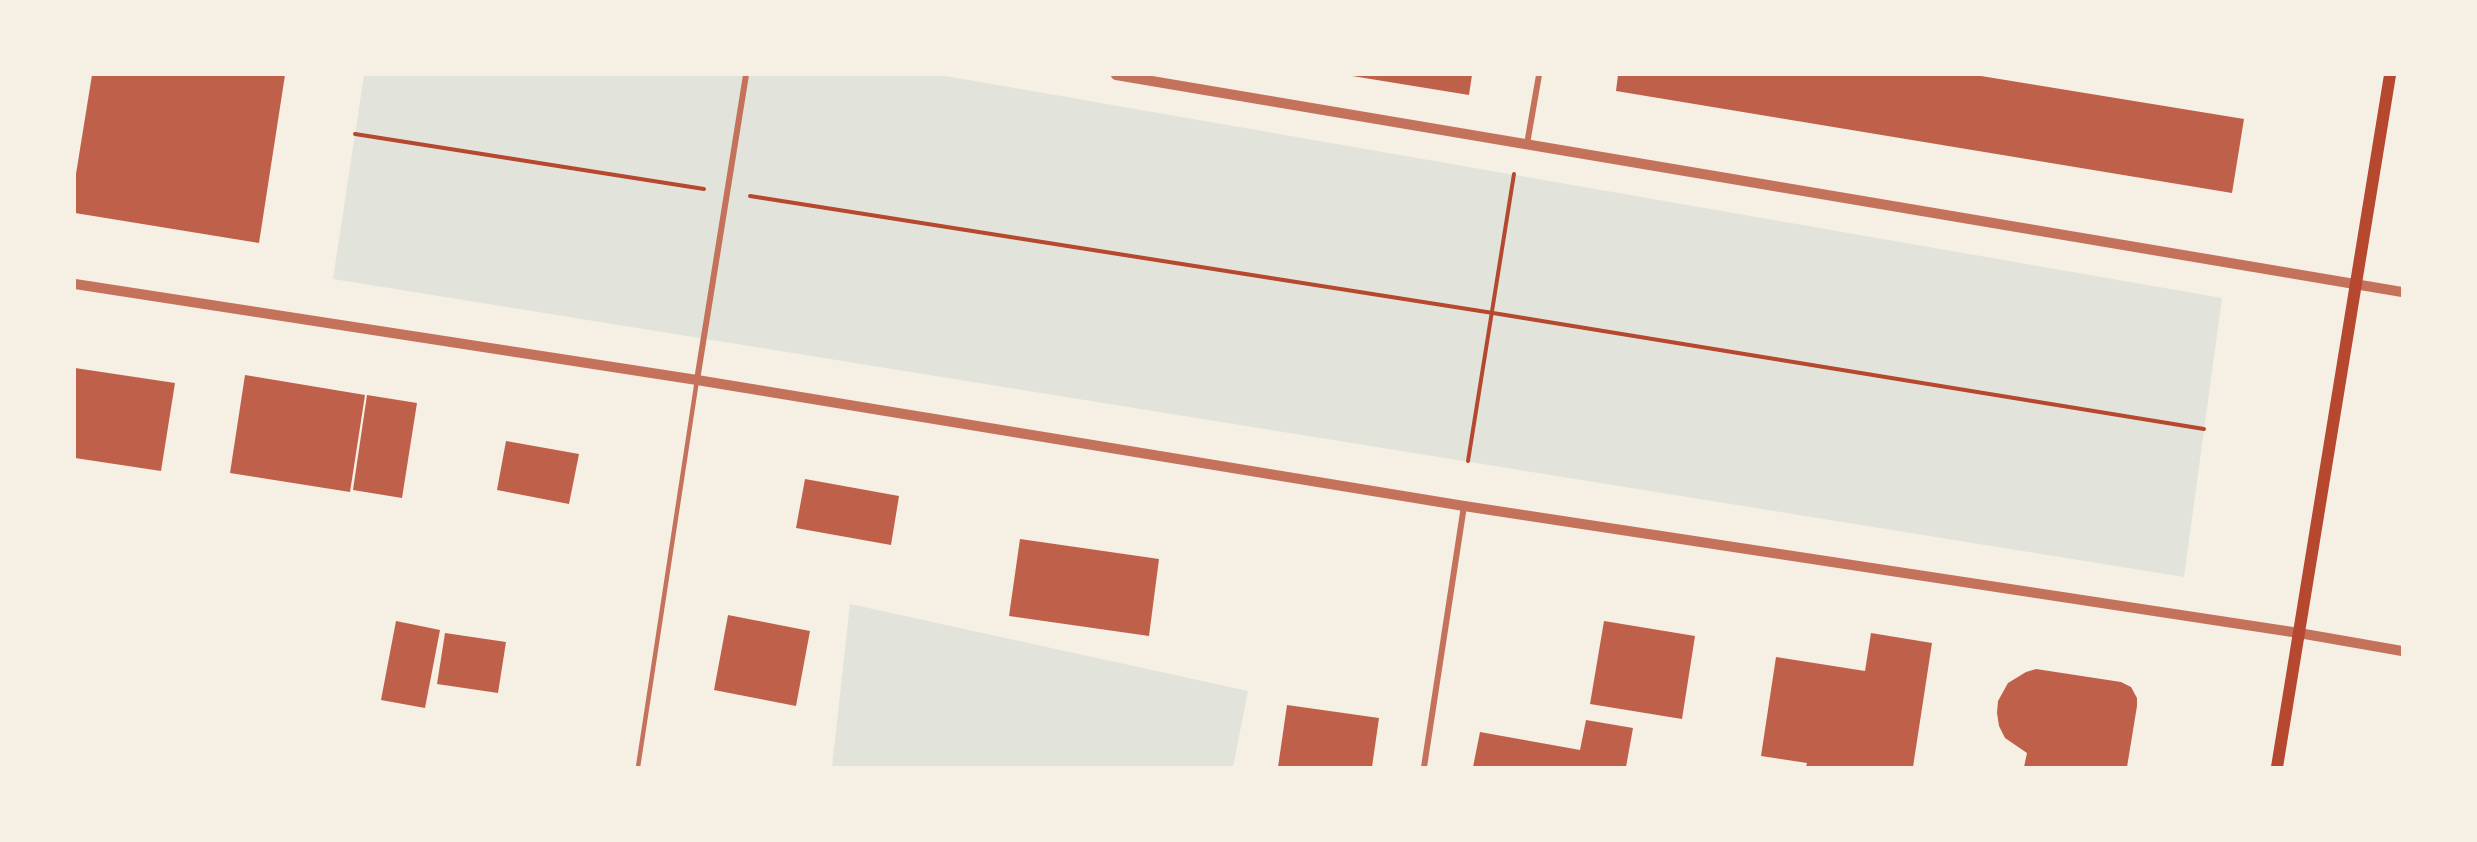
<!DOCTYPE html>
<html>
<head>
<meta charset="utf-8">
<style>
  body { margin:0 }
  #map { position:relative; width:2477px; height:842px; overflow:hidden; background:#f6efe4; font-family:"Noto Sans",sans-serif }
  canvas { display:block }
  .frame { position:absolute; inset:0; border:76px solid #f6efe4; pointer-events:none }
</style>
</head>
<body>
<div id="map">
<canvas width="2477" height="842"></canvas>
<div class="frame"></div>
</div>
<script>
const ctx = document.querySelector('canvas').getContext('2d');
ctx.lineJoin = 'round';
function fill(path, color) { ctx.fillStyle = color; ctx.fill(path, 'evenodd'); }
function stroke(path, color, width, dash) { ctx.strokeStyle = color; ctx.lineWidth = width; ctx.lineCap = dash ? 'butt' : 'round'; ctx.setLineDash(dash || []); ctx.stroke(path); }
fill(new Path2D(`
  M364,75H940L2222,298L2184,577L333,279Z
  M850,604L1248,691L1233,767H832Z`), '#e2e4dc');
fill(new Path2D(`
  M92,75H285L259,243L75,213V180Z
  M1346,75H1472L1469,95Z
  M1618,75H1975L2244,119L2232,193L1616,91Z
  M75,368L175,383L161,471L75,458Z
  M245,375L365,395L350,492L230,473Z
  M367,395L417,403L402,498L353,490Z
  M506,441L579,454L569,504L497,490Z
  M805,479L899,496L891,545L796,528Z
  M1020,539L1159,559L1149,636L1009,616Z
  M728,615L810,631L796,706L714,690Z
  M396,621L440,630L425,708L381,700Z
  M1604,621L1695,636L1682,719L1590,704Z
  M445,633L506,642L498,693L437,684Z
  M1871,633L1932,643L1913,767H1806L1807,763L1761,756L1776,657L1865,671Z
  M2036,669L2121,682L2131,687L2137,698V706L2127,767H2024L2027,753L2005,738L1999,726L1997,713L1998,701L2008,683L2026,672Z
  M1287,705L1379,718L1372,767H1278Z
  M1586,720L1633,728L1626,767H1473L1480,732L1580,750Z`), '#bf614a');
stroke(new Path2D(`
  M355,134L704,189
  M750,196L1493,313L2204,429
  M1468,461L1514,174`), '#b5482f', 4);
stroke(new Path2D(`
  M638,767L697,380`), '#c5725c', 4.5);
stroke(new Path2D(`
  M1527,144L1539,75
  M697,380L746,75
  M1424,767L1464,506`), '#c5725c', 6);
stroke(new Path2D(`
  M1116,75L2402,292
  M75,284L697,380L1464,506L2299,633L2402,651`), '#c5725c', 10);
stroke(new Path2D(`
  M2277,767L2390,75`), '#b5482f', 12);
</script>
</body>
</html>
